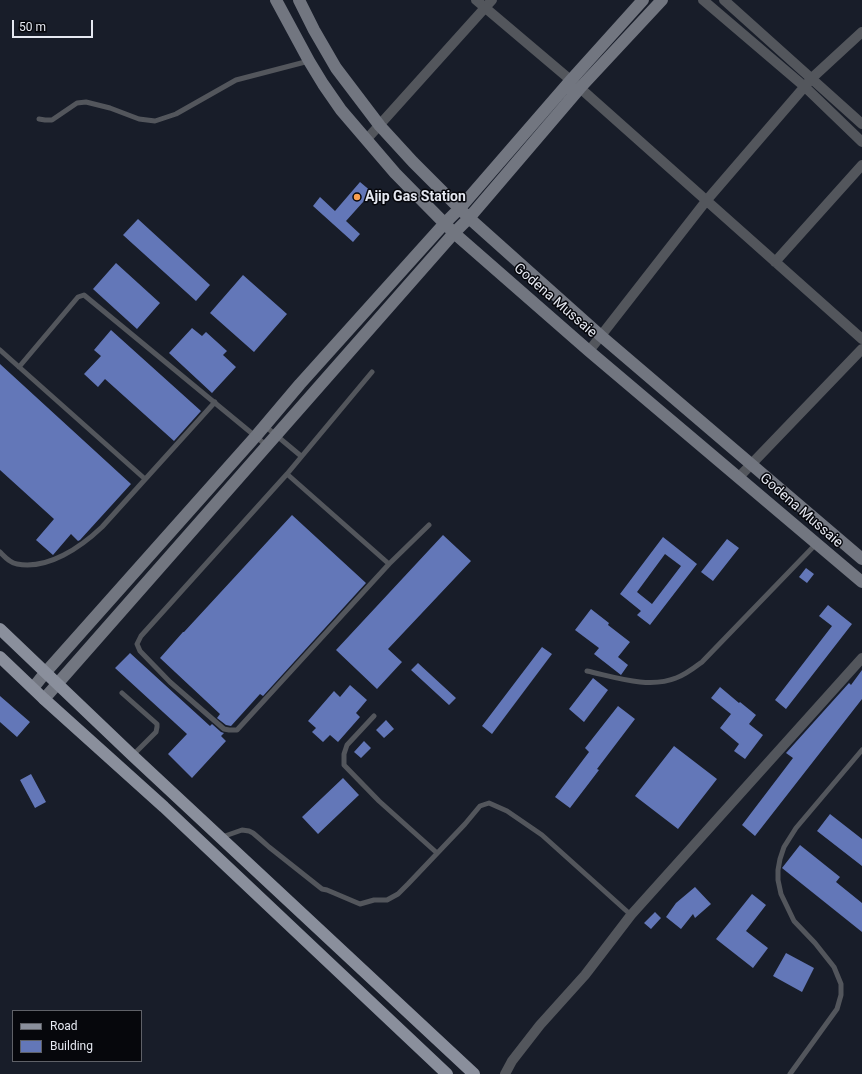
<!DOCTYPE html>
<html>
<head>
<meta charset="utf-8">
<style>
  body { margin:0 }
  #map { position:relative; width:862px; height:1074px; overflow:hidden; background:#181d29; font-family:Roboto,sans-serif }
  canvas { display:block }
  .legend { position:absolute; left:12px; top:1010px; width:130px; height:52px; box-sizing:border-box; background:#06070c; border:1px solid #5f6168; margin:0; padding:5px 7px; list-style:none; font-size:12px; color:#e5e8f1 }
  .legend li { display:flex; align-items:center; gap:8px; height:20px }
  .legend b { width:20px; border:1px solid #5f6168 }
  .scale { position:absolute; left:12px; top:20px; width:81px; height:18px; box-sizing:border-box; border:2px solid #e5e8f1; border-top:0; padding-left:5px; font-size:12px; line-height:14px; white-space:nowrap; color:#e5e8f1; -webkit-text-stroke:3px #06070c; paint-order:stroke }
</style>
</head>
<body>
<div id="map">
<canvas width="862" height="1074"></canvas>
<ul class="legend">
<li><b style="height:5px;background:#8a8f9c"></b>Road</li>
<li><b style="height:11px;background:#6377b8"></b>Building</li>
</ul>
<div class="scale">50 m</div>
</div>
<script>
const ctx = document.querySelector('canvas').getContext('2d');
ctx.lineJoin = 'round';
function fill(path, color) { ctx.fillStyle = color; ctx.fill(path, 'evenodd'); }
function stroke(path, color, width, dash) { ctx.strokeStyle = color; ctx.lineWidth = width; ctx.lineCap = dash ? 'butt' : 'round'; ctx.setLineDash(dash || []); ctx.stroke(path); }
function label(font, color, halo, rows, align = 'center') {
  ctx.font = font + ' Roboto,sans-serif'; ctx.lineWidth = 3; ctx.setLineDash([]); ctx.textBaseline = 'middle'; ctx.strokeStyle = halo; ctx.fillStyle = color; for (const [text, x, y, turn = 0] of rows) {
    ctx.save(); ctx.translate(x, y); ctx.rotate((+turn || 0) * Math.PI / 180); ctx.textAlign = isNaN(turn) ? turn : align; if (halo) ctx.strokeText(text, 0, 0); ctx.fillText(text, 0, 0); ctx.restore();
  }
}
fill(new Path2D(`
  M360,182L372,192L346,221L360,234L353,242L313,206L320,197L335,211Z
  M138,219L210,285L196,301L123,235Z
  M116,263L160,303L137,329L93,289Z
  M243,275L287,314L254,352L210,313Z
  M192,328L202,336L206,332L227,351L223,355L236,367L212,393L169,353Z
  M111,330L201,411L174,441L105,379L98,387L84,374L101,356L94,350Z
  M0,364L131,484L80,540L78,541L71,534L53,555L36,540L54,519L0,470Z
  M292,515L366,583L263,696L260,694L231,726L226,725L217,718L220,714L160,658L183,632H184Z
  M443,535L471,561L388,649L402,662L377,689L336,650Z
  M663,537L697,564L650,625L637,615L641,611L620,594ZM665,554L681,566L652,604L637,592Z
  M727,539L739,548L713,581L701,572Z
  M806,568L814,574L807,583L799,577Z
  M828,605L852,624L786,709L775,700L832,626L819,616Z
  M591,609L609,623L608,625L630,642L618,657L628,665L621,675L594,654L599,648L575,630Z
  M542,647L552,654L492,734L482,726Z
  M130,653L210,726L212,724L221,732L224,733L221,736L226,741L192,778L168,754L187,734L115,668Z
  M418,663L456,698L449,705L411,670Z
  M862,670V699L755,836L742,825L793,758L786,753L849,683L851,685Z
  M593,678L608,690L584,722L569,709Z
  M350,685L367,700L356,713L360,717L338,742L330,735L323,742L312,732L316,728L308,721L334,691L340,697Z
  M720,687L739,703L740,702L756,715L749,724L763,735L745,759L734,751L739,744L720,728L731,714L711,698Z
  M0,696L30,722L17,737L0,722Z
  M618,706L635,719L597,769L599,770L570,808L555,797L589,752L585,748Z
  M386,720L394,729L384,738L376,730Z
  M364,741L371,748L361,758L354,752Z
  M674,746L717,779L678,829L635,796Z
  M31,774L46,802L35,808L20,780Z
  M343,778L359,795L318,834L302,817Z
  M830,814L862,839V866L817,831Z
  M800,845L840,877L836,882L862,903V932L782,868Z
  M695,887L711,904L695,918L693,914L681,929L666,917L676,903Z
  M752,894L766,905L746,931L768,948L753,968L716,939Z
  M655,912L661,918L651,929L644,923Z
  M786,953L814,968L802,992L773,976Z`), '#6377b8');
stroke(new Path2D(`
  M39,119L45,120H52L77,103L86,102L110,108L139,119L155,121L176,114L236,80L309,61
  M0,350L145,479
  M19,367L78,297L84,295L266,445
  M372,372L287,474L141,636L137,644L140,651L170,682L224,729L229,730H237L389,564L429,525
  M265,426L301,456
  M287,474L389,564
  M0,552C5,557 10,563 17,564C48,570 81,547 102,527L215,402
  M587,671C615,677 649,689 676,678C685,675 694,668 702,662L816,544
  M122,693L157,724V727L156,732L133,755
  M374,716L347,745L344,754V765L379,801L437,853
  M222,837L242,830L249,831L253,833L260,839L269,847L322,889L327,890L360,904L374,900H387L398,894L408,884L465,824L480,806L489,803L507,811L542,835L631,915
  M790,1074L837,1009L841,995V984L834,967L815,943L794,921L781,894L778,880V870L780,859L784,847L796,828L862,750`), '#53565c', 5);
stroke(new Path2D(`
  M476,0L580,88L862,339
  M703,0L805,87L862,142
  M724,0L862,124
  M366,140L492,0
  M775,262L862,165
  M589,351L706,201L812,78L862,32
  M739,477L862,349
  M505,1074L512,1061L540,1025L585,975L631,915L862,658`), '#53565c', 10);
stroke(new Path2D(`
  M276,0L309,61L323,84L341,110L395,173L454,233L589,351L862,582
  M299,0L314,30L336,68L380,126L413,162L469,218L601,336L862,559
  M33,688L45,673L256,436L300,384L444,224L460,208L571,80L643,0
  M44,699L454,233L469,218L580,88L662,0`), '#727680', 12);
stroke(new Path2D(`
  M0,629L133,756L474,1074
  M0,657L44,699L164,807L447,1074`), '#8a8f9c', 12);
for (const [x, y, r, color] of [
  [357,197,4,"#fa9f4f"]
]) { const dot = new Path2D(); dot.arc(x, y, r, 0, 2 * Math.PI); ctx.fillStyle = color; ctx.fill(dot); stroke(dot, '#06070c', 1.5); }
label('bold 14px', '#e5e8f1', '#06070c', [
  ["Ajip Gas Station",365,197]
], 'left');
label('14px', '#e5e8f1', '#06070c', [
  ["Godena Mussaie",555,301,41],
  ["Godena Mussaie",801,511,41]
]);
</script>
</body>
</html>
